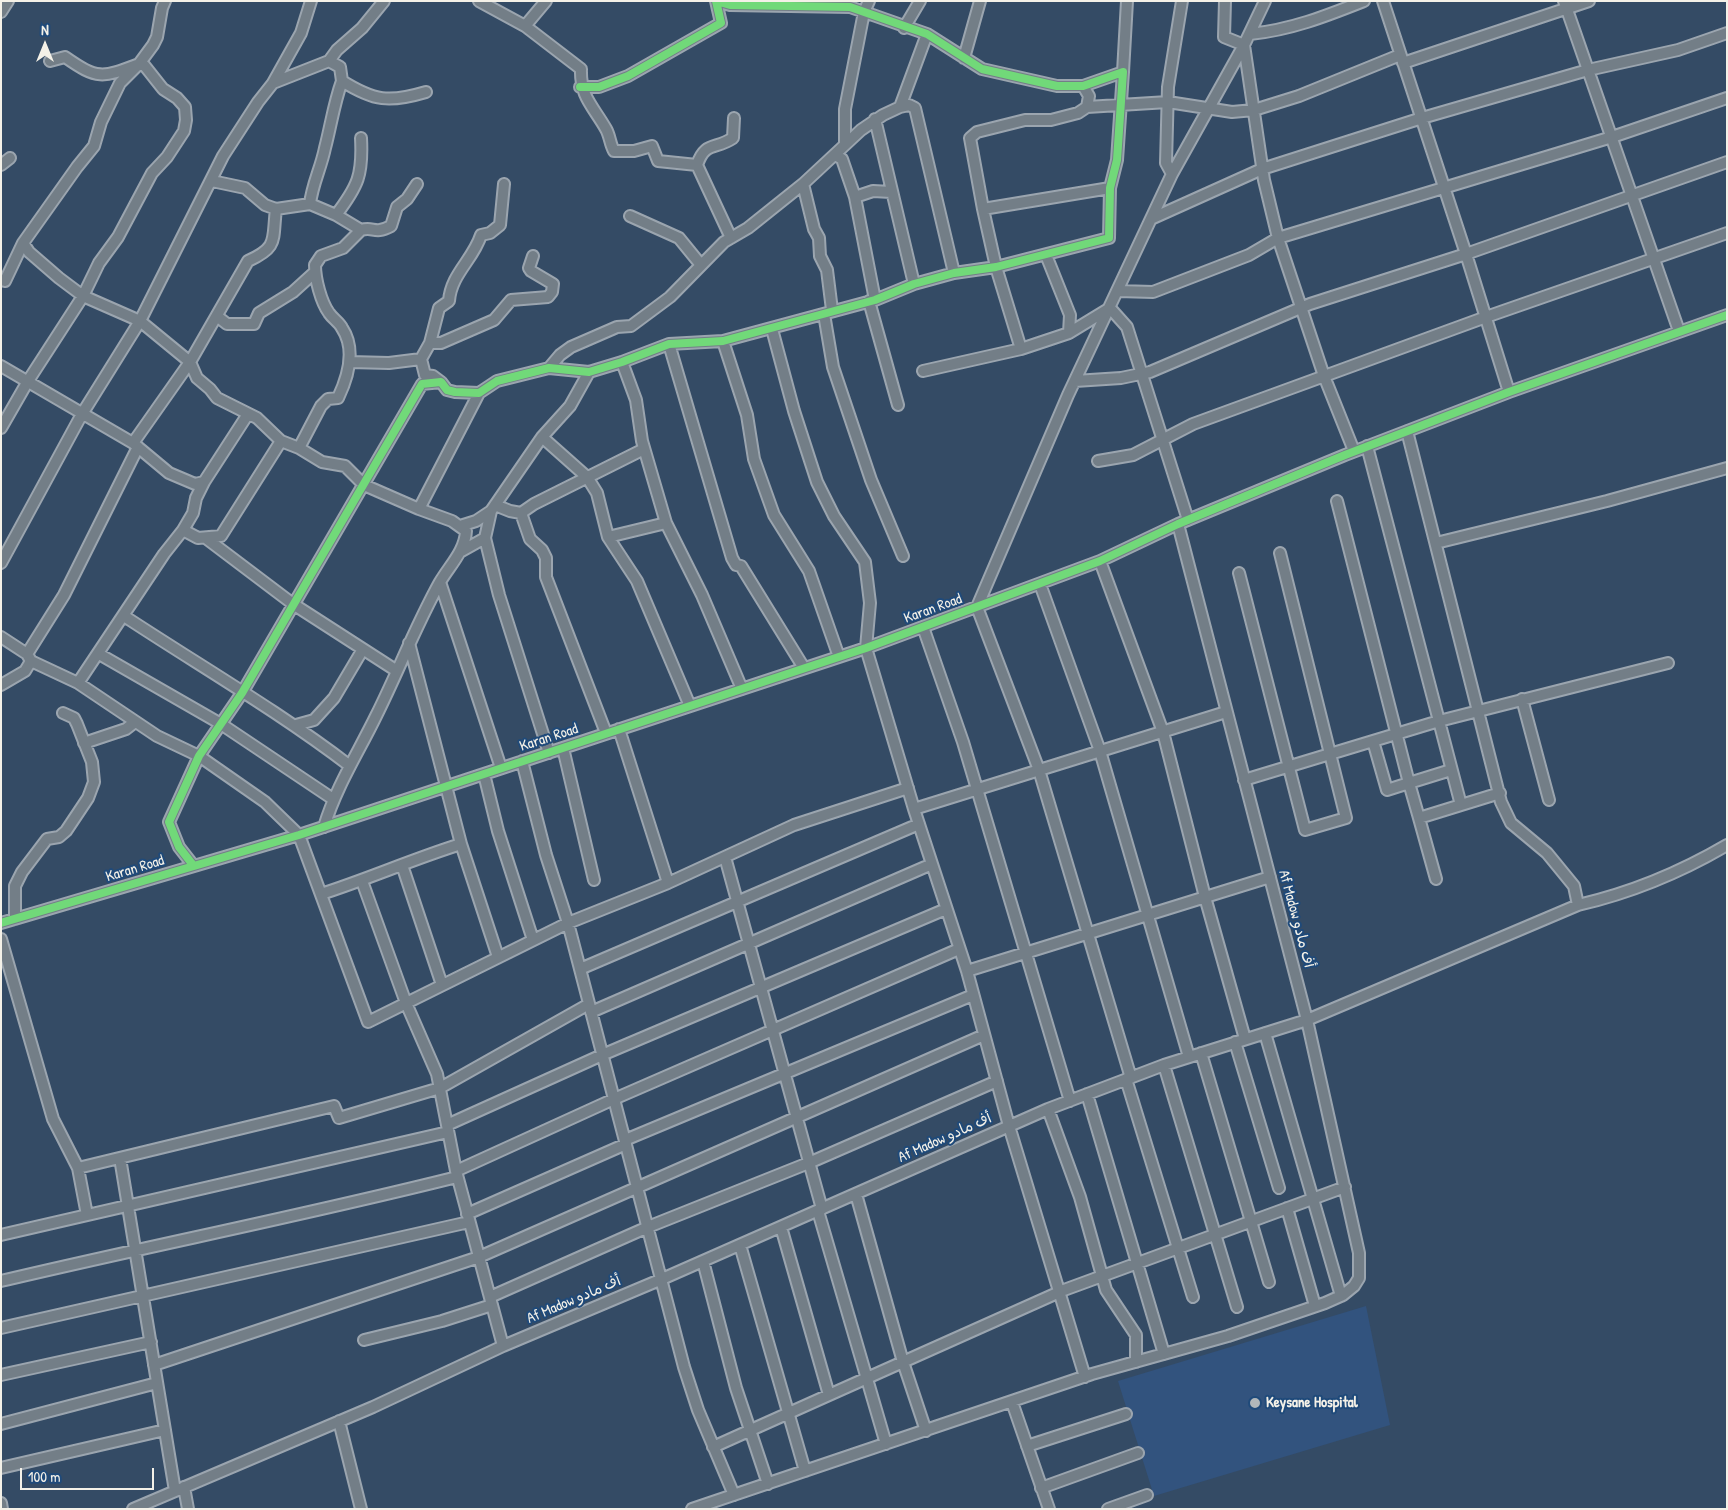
<!DOCTYPE html>
<html>
<head>
<meta charset="utf-8">
<style>
  body { margin:0 }
  #map { position:relative; width:1728px; height:1510px; overflow:hidden; background:#344b65; font-family:"Patrick Hand",sans-serif }
  canvas { display:block }
  .frame { position:absolute; inset:0; border:2px solid #f4f1e8; pointer-events:none }
  .north { position:absolute; left:20px; top:20px; width:50px; height:50px; -webkit-text-stroke:4px #1f4a7a; paint-order:stroke; rotate:0deg; font-size:14px; font-weight:700; line-height:20px; text-align:center; color:#f4f1e8 }
  .north::after { content:''; display:block; margin:auto; width:18px; height:22px; background:#f4f1e8; clip-path:polygon(50% 0,100% 100%,50% 72%,0 100%) }
  .scale { position:absolute; left:20px; top:1468px; width:134px; height:22px; box-sizing:border-box; border:2px solid #f4f1e8; border-top:0; padding-left:6px; font-size:15px; line-height:18px; white-space:nowrap; color:#f4f1e8; -webkit-text-stroke:4px #1f4a7a; paint-order:stroke }
</style>
</head>
<body>
<div id="map">
<canvas width="1728" height="1510"></canvas>
<div class="frame"></div>
<div class="north">N</div>
<div class="scale">100 m</div>
</div>
<script>
const ctx = document.querySelector('canvas').getContext('2d');
ctx.lineJoin = 'round';
function fill(path, color) { ctx.fillStyle = color; ctx.fill(path, 'evenodd'); }
function stroke(path, color, width, dash) { ctx.strokeStyle = color; ctx.lineWidth = width; ctx.lineCap = dash ? 'butt' : 'round'; ctx.setLineDash(dash || []); ctx.stroke(path); }
function label(font, color, halo, rows, align = 'center') {
  ctx.font = font + ' "Patrick Hand","Playpen Sans Arabic",sans-serif'; ctx.lineWidth = 4; ctx.setLineDash([]); ctx.textBaseline = 'middle'; ctx.strokeStyle = halo; ctx.fillStyle = color; for (const [text, x, y, turn = 0] of rows) {
    ctx.save(); ctx.translate(x, y); ctx.rotate((+turn || 0) * Math.PI / 180); ctx.textAlign = isNaN(turn) ? turn : align; if (halo) ctx.strokeText(text, 0, 0); ctx.fillText(text, 0, 0); ctx.restore();
  }
}
fill(new Path2D(`
  M1366,1306L1390,1425L1154,1496L1118,1381Z`), '#32537e');
const minor = new Path2D(`
  M479,1L525,26L581,69C580,97 593,106 606,129C610,136 610,144 614,151H634L652,146L658,161L697,165
  M1225,1L1224,37L1244,45L1264,180L1278,238L1612,137L1727,98
  M1383,1L1466,254L1509,392
  M1564,1L1679,331
  M1,12L8,1
  M525,26L546,1
  M904,28L920,1
  M1250,34C1291,30 1326,16 1364,1
  M964,58L980,1
  M329,61L340,67L342,81C374,101 389,103 426,92
  M1403,63L1589,1
  M1123,72L1127,1
  M273,83L301,33L311,1
  M900,107L909,105L915,108L954,273
  M1087,107L1168,102L1232,112L1254,110L1299,96L1400,55
  M875,119L914,284
  M845,143V109L864,12L869,1
  M835,155L842,159L855,197
  M1,165L10,158
  M1172,174L1166,163L1168,87L1182,1
  M212,181L245,188L265,205L276,209L310,204L336,215L361,230C374,226 374,235 391,226L397,207L407,199L417,184
  M803,184L814,229L819,238L820,256L827,270L832,310
  M310,204C312,185 321,168 325,148C331,125 334,103 342,81
  M983,209L1110,188
  M336,215C358,186 363,175 361,138
  M630,216L679,238L701,265
  M1153,218L1262,169L1422,118L1588,70L1678,50L1727,33
  M731,238L697,165C705,141 715,150 733,138L734,118
  M23,243L29,252L59,278L83,296L140,321L190,362L197,378L210,389L217,398L257,418L281,441L299,448L322,462L345,466L364,485L419,509L452,521L466,531C465,551 450,565 440,582C416,625 398,672 376,716C358,753 336,787 324,827
  M1046,255L1070,315L1069,333
  M1,280L5,281L23,243L77,167L94,146L101,122L120,83L139,64L153,45L157,37L162,8L165,1
  M1118,291L1153,292L1249,255L1278,238L1324,376L1354,451
  M875,300L855,197L873,191L891,192
  M869,301L898,405
  M824,314L833,367L871,480L903,556
  M218,317L227,324H254L259,313L293,292L315,272
  M772,329L794,411L817,482L834,516L865,562L870,603L866,648L914,809L967,971L1009,1126L1085,1377
  M723,341L747,415L754,459L774,515L809,571L839,657
  M430,343H441L494,320L511,300L548,297L552,292L553,284L531,271L529,268L533,256
  M669,344L732,558L736,565L741,566L804,668
  M1021,349L996,267L983,209L970,138L977,132L1025,120H1051L1078,113L1087,107L1089,96L1083,86
  M350,362L389,363L421,359
  M622,362L636,400L642,441L666,523L702,595L742,689
  M1,366L133,443L169,473L195,484L204,482L248,414
  M549,368L560,355L571,347L617,327L631,326L670,297L724,242L748,228L803,184L861,130L883,115L900,107L927,34
  M923,371L1021,349L1069,333L1110,308L1127,327L1188,520
  M1075,381L1121,378L1150,372L1310,304L1466,254L1727,162
  M441,382L433,376L425,375L421,359L430,343L439,308L449,301C451,274 473,260 481,235L490,233L500,225L504,184
  M1,428L28,381L83,296L99,263L118,237L152,173L167,157L184,131L186,120L185,107L177,98L163,89L144,65L139,64C102,78 98,80 65,57L50,61
  M1407,431L1501,802L1511,823L1547,853L1574,886L1578,905
  M542,437L587,477L597,493L608,537L637,581L690,706
  M133,443L190,362L248,261C279,247 272,240 276,209
  M1367,446L1461,805
  M299,448L321,406L328,399L338,398C348,377 356,349 342,328C339,322 333,319 329,313C321,302 315,279 315,265L321,256L343,248L361,230
  M1098,461L1133,455L1193,424L1486,317L1727,233
  M1337,501L1409,783L1451,770
  M495,505L510,511L521,513L534,504L644,449
  M419,509L479,393
  M521,513L530,539L542,550L546,558V577L606,733
  M460,526L476,521L491,511L542,437L570,406L589,372
  M183,530L198,538L221,536L281,441
  M608,537L666,523
  M485,538L499,595L549,753
  M207,539L293,604L397,671
  M1436,543L1607,501L1727,468
  M460,552L485,538L491,511
  M1100,561L1163,732L1205,897L1245,1039
  M1,563L82,414L140,321L223,156L258,102L273,83L329,61L337,50L362,28L384,1
  M1239,573L1305,830L1346,818L1280,553
  M440,582L501,768
  M1040,584L1100,751L1189,1057
  M124,616C200,666 278,711 350,766
  M923,627L963,742L1070,1101
  M1,637L27,654L31,661L78,683L157,736L199,756L265,802L299,835L368,1022L568,923L668,883L794,825L908,788
  M27,654L64,595L138,447
  M99,654L221,724L333,799
  M78,683L164,554L183,530L193,513L196,498L204,482
  M1,685L25,671L31,661
  M1522,699L1549,800
  M296,725L314,720L334,698L363,649
  M619,729L668,883
  M1373,741L1387,790L1409,783L1419,818L1500,793
  M84,743L126,729L135,722
  M563,748L594,880
  M522,761L546,855L568,923L684,1367L698,1410L734,1495
  M484,774L498,831L533,940
  M1244,780L1439,721L1668,663
  M914,809L1226,712
  M1419,818L1436,879
  M461,844L498,957
  M725,857L822,1209
  M193,865L179,847L169,822L199,756L242,693L422,384L441,382L447,390L455,392L479,393L497,381L549,368L589,372L622,362L669,344L723,341L875,300L914,284L954,273L996,267L1109,238L1110,188L1117,160L1123,72L1083,86H1057L982,69L927,34L850,7L730,5L716,1L721,23L628,76L599,87H580
  M402,865L442,985
  M362,881L406,1003L437,1074L456,1171L503,1346
  M321,894C368,879 413,859 461,844L409,643
  M15,919V886L22,872L47,839L59,837L66,831L88,798L94,782L92,762L77,724L74,718L63,713
  M1,923L299,835L866,648L1100,561L1178,524L1345,455L1509,392L1727,315
  M1,939L53,1119L78,1168L87,1215
  M580,969L919,824
  M967,971L1270,877
  M591,1012L932,864
  M1265,1033L1341,1296
  M1235,1042L1279,1188
  M1201,1053L1269,1282
  M1164,1065L1237,1307
  M1131,1078L1039,770L977,607L1068,395L1172,174L1244,45L1265,1
  M1126,1079L1193,1297
  M1087,1094L1164,1354
  M1048,1109L1080,1197L1106,1290L1136,1335V1362
  M447,1125L602,1055L946,909
  M625,1140L973,995
  M120,1158L175,1491
  M78,1168L334,1106L339,1118L440,1088L589,1004
  M456,1171L614,1099L959,949
  M856,1194L903,1362L926,1431
  M1287,1208L1315,1306
  M818,1211L886,1444
  M467,1214L626,1144
  M781,1227L829,1395L1064,1290L1345,1187
  M1,1235L448,1132
  M740,1245L805,1471
  M703,1261L736,1388L768,1484
  M1,1281C153,1245 306,1215 457,1177
  M490,1297L648,1227L811,1162L997,1081
  M1,1328L469,1222
  M364,1340L442,1321L492,1305
  M154,1365L479,1257L984,1035
  M1,1375L151,1342
  M1012,1402L1049,1509
  M339,1421L361,1509
  M1,1424L157,1383
  M1027,1446L1126,1414
  M713,1447L829,1395
  M1,1468L165,1430
  M184,1487L188,1509
  M1041,1488L1138,1453
  M1,1503L2,1509
  M133,1509L373,1407L503,1346L662,1279L1048,1109L1164,1065L1307,1020L1578,905C1630,893 1681,872 1727,845
  M692,1509L1092,1374L1228,1336L1325,1303L1343,1295L1354,1286L1359,1278V1253L1307,1020L1178,524
  M1108,1509L1147,1495`);
stroke(minor, '#9ba5af', 14);
stroke(minor, '#737e87', 10);
stroke(new Path2D(`
  M193,865L179,847L169,822L199,756L242,693L422,384L441,382L447,390L455,392L479,393L497,381L549,368L589,372L622,362L669,344L723,341L875,300L914,284L954,273L996,267L1109,238L1110,188L1117,160L1123,72L1083,86H1057L982,69L927,34L850,7L730,5L716,1L721,23L628,76L599,87H580
  M1,923L299,835L866,648L1100,561L1178,524L1345,455L1509,392L1727,315`), '#71d979', 8);
for (const [x, y, r, color] of [
  [1255,1403,6,"#b1b7ba"]
]) { const dot = new Path2D(); dot.arc(x, y, r, 0, 2 * Math.PI); ctx.fillStyle = color; ctx.fill(dot); stroke(dot, '#1f4a7a', 2); }
label('15px', '#f4f1e8', '#1f4a7a', [
  ["Karan Road",933,609,-20],
  ["Karan Road",549,738,-18],
  ["Karan Road",135,869,-17],
  ["Af Madow أف مادو",1296,919,75],
  ["Af Madow أف مادو",945,1138,-24],
  ["Af Madow أف مادو",574,1300,-23]
]);
label('bold 15px', '#f4f1e8', '#1f4a7a', [
  ["Keysane Hospital",1266,1403]
], 'left');
</script>
</body>
</html>
